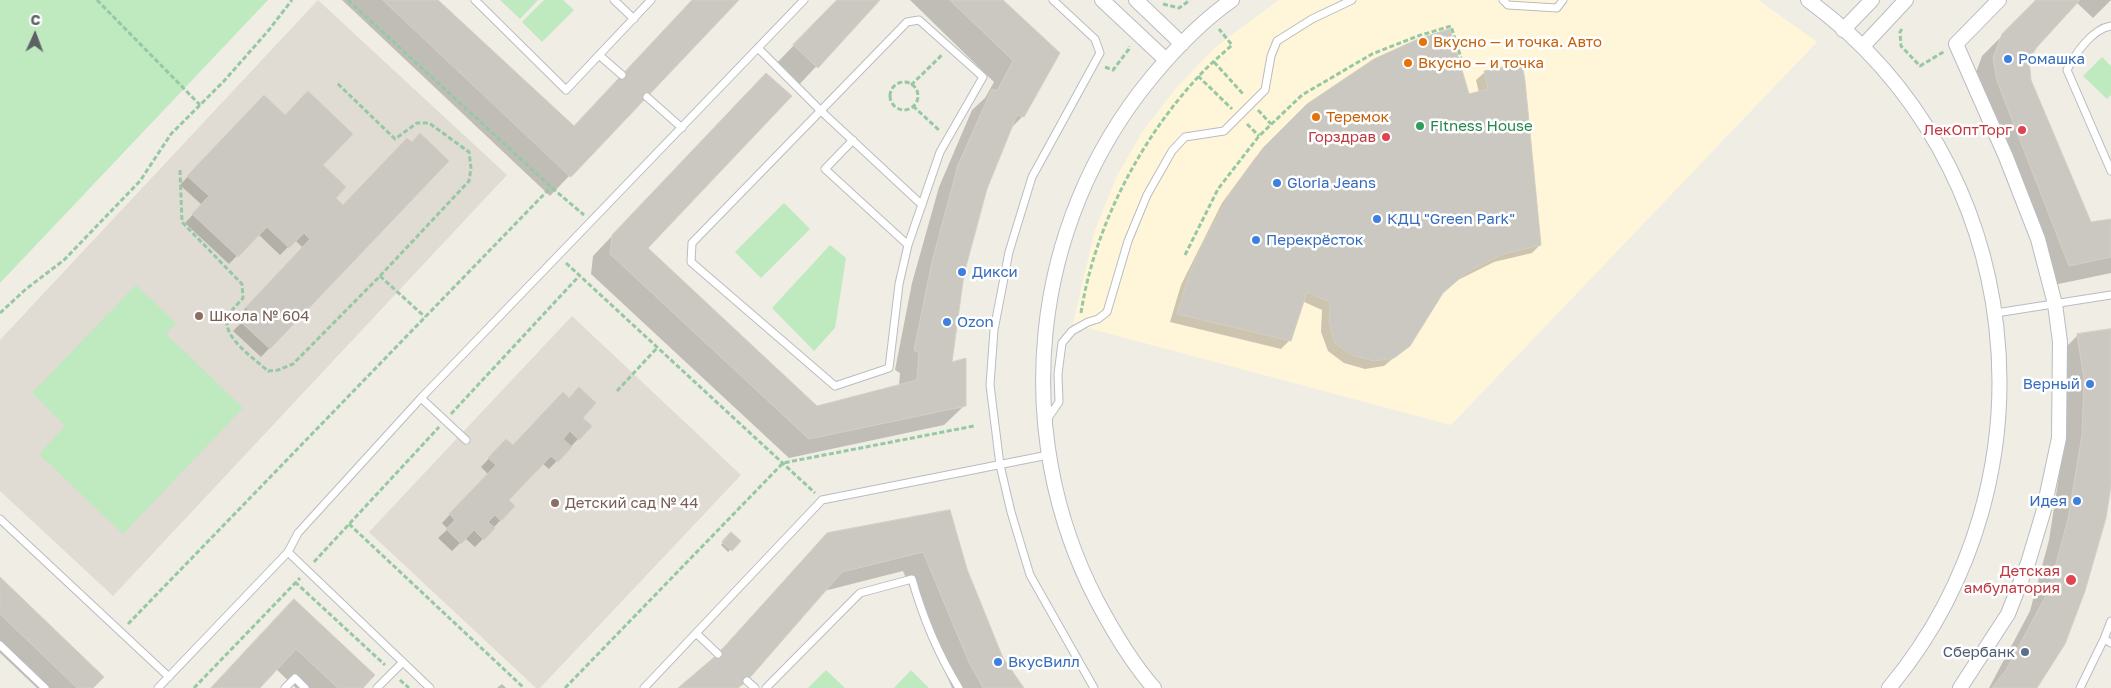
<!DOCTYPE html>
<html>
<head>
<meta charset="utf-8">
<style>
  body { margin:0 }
  #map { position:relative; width:2111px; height:688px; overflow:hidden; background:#f0ede4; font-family:"Golos Text",sans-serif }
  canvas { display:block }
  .north { position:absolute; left:10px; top:10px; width:50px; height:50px; -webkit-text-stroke:4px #fff; paint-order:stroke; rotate:2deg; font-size:14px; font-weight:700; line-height:20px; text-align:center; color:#5c6166 }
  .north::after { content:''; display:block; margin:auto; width:18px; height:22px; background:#5c6166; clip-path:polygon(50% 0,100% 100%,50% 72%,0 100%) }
</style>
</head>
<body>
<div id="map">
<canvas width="2111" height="688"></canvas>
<div class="north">С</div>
</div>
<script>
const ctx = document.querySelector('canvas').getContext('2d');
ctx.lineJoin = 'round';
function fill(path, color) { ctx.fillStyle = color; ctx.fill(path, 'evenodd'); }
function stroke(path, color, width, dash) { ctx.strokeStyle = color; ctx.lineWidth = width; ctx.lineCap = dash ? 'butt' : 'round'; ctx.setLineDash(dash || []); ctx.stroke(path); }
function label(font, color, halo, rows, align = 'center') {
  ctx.font = font + ' "Golos Text",sans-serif'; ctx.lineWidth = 5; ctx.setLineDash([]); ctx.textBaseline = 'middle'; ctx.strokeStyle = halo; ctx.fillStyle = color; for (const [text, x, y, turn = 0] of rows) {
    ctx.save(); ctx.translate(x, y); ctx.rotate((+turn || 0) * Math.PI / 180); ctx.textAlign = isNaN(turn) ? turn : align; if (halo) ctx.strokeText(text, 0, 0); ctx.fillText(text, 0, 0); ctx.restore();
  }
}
fill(new Path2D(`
  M1279,0H1758L1817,42L1451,425L1073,324L1095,230L1118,174L1143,131L1177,87L1218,45Z`), '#fff6da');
fill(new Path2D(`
  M318,0L507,175L113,596L0,491V340Z
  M572,316L741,475L540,688H536L369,532Z`), '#e0dcd3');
fill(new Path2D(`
  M0,0H268L0,283Z
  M500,0H538L520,19Z
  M544,0H563L574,10L542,42L522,22Z
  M2102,57L2111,66V95L2107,99L2083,76Z
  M784,203L810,229L761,278L735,252Z
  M830,245L846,258L835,328L814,351L772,308Z
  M136,285L176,323L166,334L243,408L123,534L39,454L65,426L32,393Z
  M826,670L845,688H808Z
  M911,670L929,688H894Z`), '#bfe9bf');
fill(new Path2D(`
  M342,0H436L574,127L693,0H737L550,196Z
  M837,0H878L797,87L774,66Z
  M910,0H1001L1058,53L1023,116L1010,129L986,189L963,273L950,364L965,405L944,425L789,458L591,274L593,256L746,94L646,248L817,407L899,386L900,373L895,370L912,283L939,187L972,110L985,98L994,82Z
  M2038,0H2111L2093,18L2076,2L2036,46L2028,58L2030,80L2090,224L2111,221V273L2049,286L1974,78L1982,56Z
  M1485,72L1540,245L1532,253L1494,262L1458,280L1440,295L1409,345L1384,366L1365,369L1344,363L1328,351L1321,332L1322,310L1302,301L1289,341L1281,349L1170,322L1181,285L1222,203L1255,158L1308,105L1469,96L1479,93L1476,80Z
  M256,105L321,165L334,198L343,206L448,161L261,357L233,331L243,321L238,316L303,248L295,240L280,255L258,234L229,264L185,223L202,205L180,185Z
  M2111,330V477L2036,688H1989L2030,611L2049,540L2062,456L2065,399L2058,355L2078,335Z
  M581,418L578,439L549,469L542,463L507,500L514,506L475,547L465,538L452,551L438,538L448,529L442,523L488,474L481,467L498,449L513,447Z
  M949,511L966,569L1002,658L1023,688H952L903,571L824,591L738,688H680L710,662L827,534Z
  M731,534L739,541L728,552L721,545Z
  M0,579L91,688H37L0,653Z
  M275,621L361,688H296L276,669L258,688H212Z
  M502,684L506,688H497Z`), '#0003');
const building = new Path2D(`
  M383,0H438L574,126L692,0H739L571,177Z
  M837,0H880L818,68L793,45Z
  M950,0H1003L1060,53L1024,117L1017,115L987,189L964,274L952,362L966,358V406L809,439L610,254L612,235L766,73L792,96L648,248L817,406L917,380L919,353L914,350L932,262L958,165L992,89L997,91L1013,61Z
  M2036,0H2080L2037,47L2029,59L2031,80L2091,222L2111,219V257L2069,266L1997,81L1993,58L2002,34Z
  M1450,29L1469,94L1488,89L1484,71L1522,63L1525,81L1541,245L1503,254L1467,272L1443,293L1410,346L1394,358L1374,361L1352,355L1335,343L1329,323L1330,302L1307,292L1291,341L1177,314L1189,275L1202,245L1230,194L1263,148L1307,104L1374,59L1418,39Z
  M308,91L353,134L323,165L346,187L336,198L343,205L407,138L412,142L420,133L449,161L270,349L241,322L250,312L246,307L310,239L304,233L289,248L267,227L238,257L192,214L209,196L187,176L264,95L285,115Z
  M2111,329V486L2106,518L2085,591L2065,644L2037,688H1992L2006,670L2049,590L2068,519L2082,435L2084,379L2077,334Z
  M579,387L596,403L583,418L592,426L579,440L570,431L563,439L572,447L558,462L551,456L509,500L515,506L501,521L495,515L488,522L495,528L484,540L474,530L461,544L446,529L455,520L449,514L496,465L488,458L506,439L513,445L563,392L569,398Z
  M950,510L967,569L1003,658L1024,688H983L968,660L923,552L842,572L747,681L738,688H678L718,654L827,533Z
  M731,532L741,541L732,551L722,542Z
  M0,577L104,677L93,688H77L0,614Z
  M294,599L375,675L363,688H338L296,649L260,688H211Z`);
fill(building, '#cbc8c1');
stroke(building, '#d5cfc2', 1);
const lane = new Path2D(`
  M475,0L566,90L651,0
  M614,0L634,19
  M1053,0L1095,39L1100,53L1032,177L1009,252L994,330L990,385L1000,465L1011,512L1030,575L1094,688
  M1503,0L1508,5L1557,8L1563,0
  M919,20L983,77L940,152L908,245L899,284L889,368L835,386L691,262L692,243L907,22Z
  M2111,26C2092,29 2075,54 2067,70L2111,171
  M758,48L821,111L922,205
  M599,55L622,75
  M647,97L682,128
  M853,140L825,169L908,245
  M1996,313L2111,295
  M421,398L466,440
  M1048,418L1059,402L1058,374L1062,343L1072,331L1088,322L1098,319L1107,312L1128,241L1147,195L1172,151L1185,137L1224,131L1265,90L1271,56L1277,41L1312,19L1352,0
  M0,519L169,677
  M288,552L430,688
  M2111,621L2104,639L2111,643
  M696,633L718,654
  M0,645L45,688
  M747,681L755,688
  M158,688L288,552L298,533L421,398L804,0
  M285,688L295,678L305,688
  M377,688L403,662
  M644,688L822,500L1048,455
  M766,688L860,593L912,579C923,618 938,654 959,688
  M2080,688L2104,639`);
const street = new Path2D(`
  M1102,0L1166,60
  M1136,0L1182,44
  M1808,0C2028,161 2063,479 1889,688
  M1843,30L1872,0
  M1863,46L1906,0
  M1154,688C1131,662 1113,631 1097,601C1009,432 1030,225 1151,78C1175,49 1202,21 1232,0
  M1960,688L2008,614L2028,563L2043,513L2059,438L2060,342L2055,304L2038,239L2006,157L1956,44L1999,0`);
stroke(lane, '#b9bcc1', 9);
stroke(street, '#b9bcc1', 16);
stroke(new Path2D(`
  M97,0L200,105
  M348,0L551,187L584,215
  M1163,4L1179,8L1190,0
  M1902,29L1900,32L1901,46L1920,66L1945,51
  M1214,62L1244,95
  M1105,67L1113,70L1129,49V46
  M1198,76L1232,109
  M890 96a14 14 0 1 1 28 0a14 14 0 1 1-28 0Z
  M911,85L943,54
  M913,106L940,131
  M1258,110L1271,124
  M1247,124L1259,136
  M180,170L182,222L242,284L243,298C238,304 230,311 228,317C220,336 256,360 268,371L278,370L293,364L380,276L469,181L471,168L469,152L429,123H417L395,139L337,83
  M1185,255L1218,189L1259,136L1302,95L1372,54L1418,36L1451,26L1461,58
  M566,263L815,493
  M380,276L425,317
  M0,313L26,289L64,260L140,181L171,134L224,81L268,31L292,0
  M1081,313C1094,228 1140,139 1199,76C1209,65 1221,55 1232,45L1219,29
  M617,391L657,348
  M451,414L580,275
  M349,524L524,688
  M314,562L439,427
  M295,582L385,665
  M128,624L551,187
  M400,680L409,688
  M194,688L300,578
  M565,688L783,463L974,426`), '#96c8a4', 3, [5, 2.5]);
stroke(lane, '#fff', 7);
stroke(street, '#fff', 14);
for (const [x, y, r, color] of [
  [1423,42,5,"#e8710a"],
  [2008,59,5,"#3f7fe0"],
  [1408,63,5,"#e8710a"],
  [1316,117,5,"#e8710a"],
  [1420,126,5,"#2e9e5b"],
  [2022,130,5,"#e0444e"],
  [1386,137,5,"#e0444e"],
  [1277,183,5,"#3f7fe0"],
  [1377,219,5,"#3f7fe0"],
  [1256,240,5,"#3f7fe0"],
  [962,272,5,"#3f7fe0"],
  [199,316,5,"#8d6e63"],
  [947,322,5,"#3f7fe0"],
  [2090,384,5,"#3f7fe0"],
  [2077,501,5,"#3f7fe0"],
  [555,503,5,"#8d6e63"],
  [2071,580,6,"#e0444e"],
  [2025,652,5,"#5c6f8a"],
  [998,662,5,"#3f7fe0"]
]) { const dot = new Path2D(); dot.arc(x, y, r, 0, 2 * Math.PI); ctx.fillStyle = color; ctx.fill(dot); stroke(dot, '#fff', 2); }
label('15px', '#c56008', '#fff', [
  ["Вкусно — и точка. Авто",1433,42],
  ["Вкусно — и точка",1418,63],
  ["Теремок",1326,117]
], 'left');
label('15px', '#366cbe', '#fff', [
  ["Ромашка",2018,59],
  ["Gloria Jeans",1287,183],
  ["КДЦ \"Green Park\"",1387,219],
  ["Перекрёсток",1266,240],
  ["Дикси",972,272],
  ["Ozon",957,322],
  ["Верный",2080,384,"right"],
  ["Идея",2067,501,"right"],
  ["ВкусВилл",1008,662]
], 'left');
label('15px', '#27864d', '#fff', [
  ["Fitness House",1430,126]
], 'left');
label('15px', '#be3a42', '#fff', [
  ["ЛекОптТорг",2012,130],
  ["Горздрав",1376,137],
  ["Детская",2060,571],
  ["амбулатория",2060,588]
], 'right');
label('15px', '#785e54', '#fff', [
  ["Школа № 604",209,316],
  ["Детский сад № 44",565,503]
], 'left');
label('15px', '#4e5e75', '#fff', [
  ["Сбербанк",2015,652]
], 'right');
</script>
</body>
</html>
